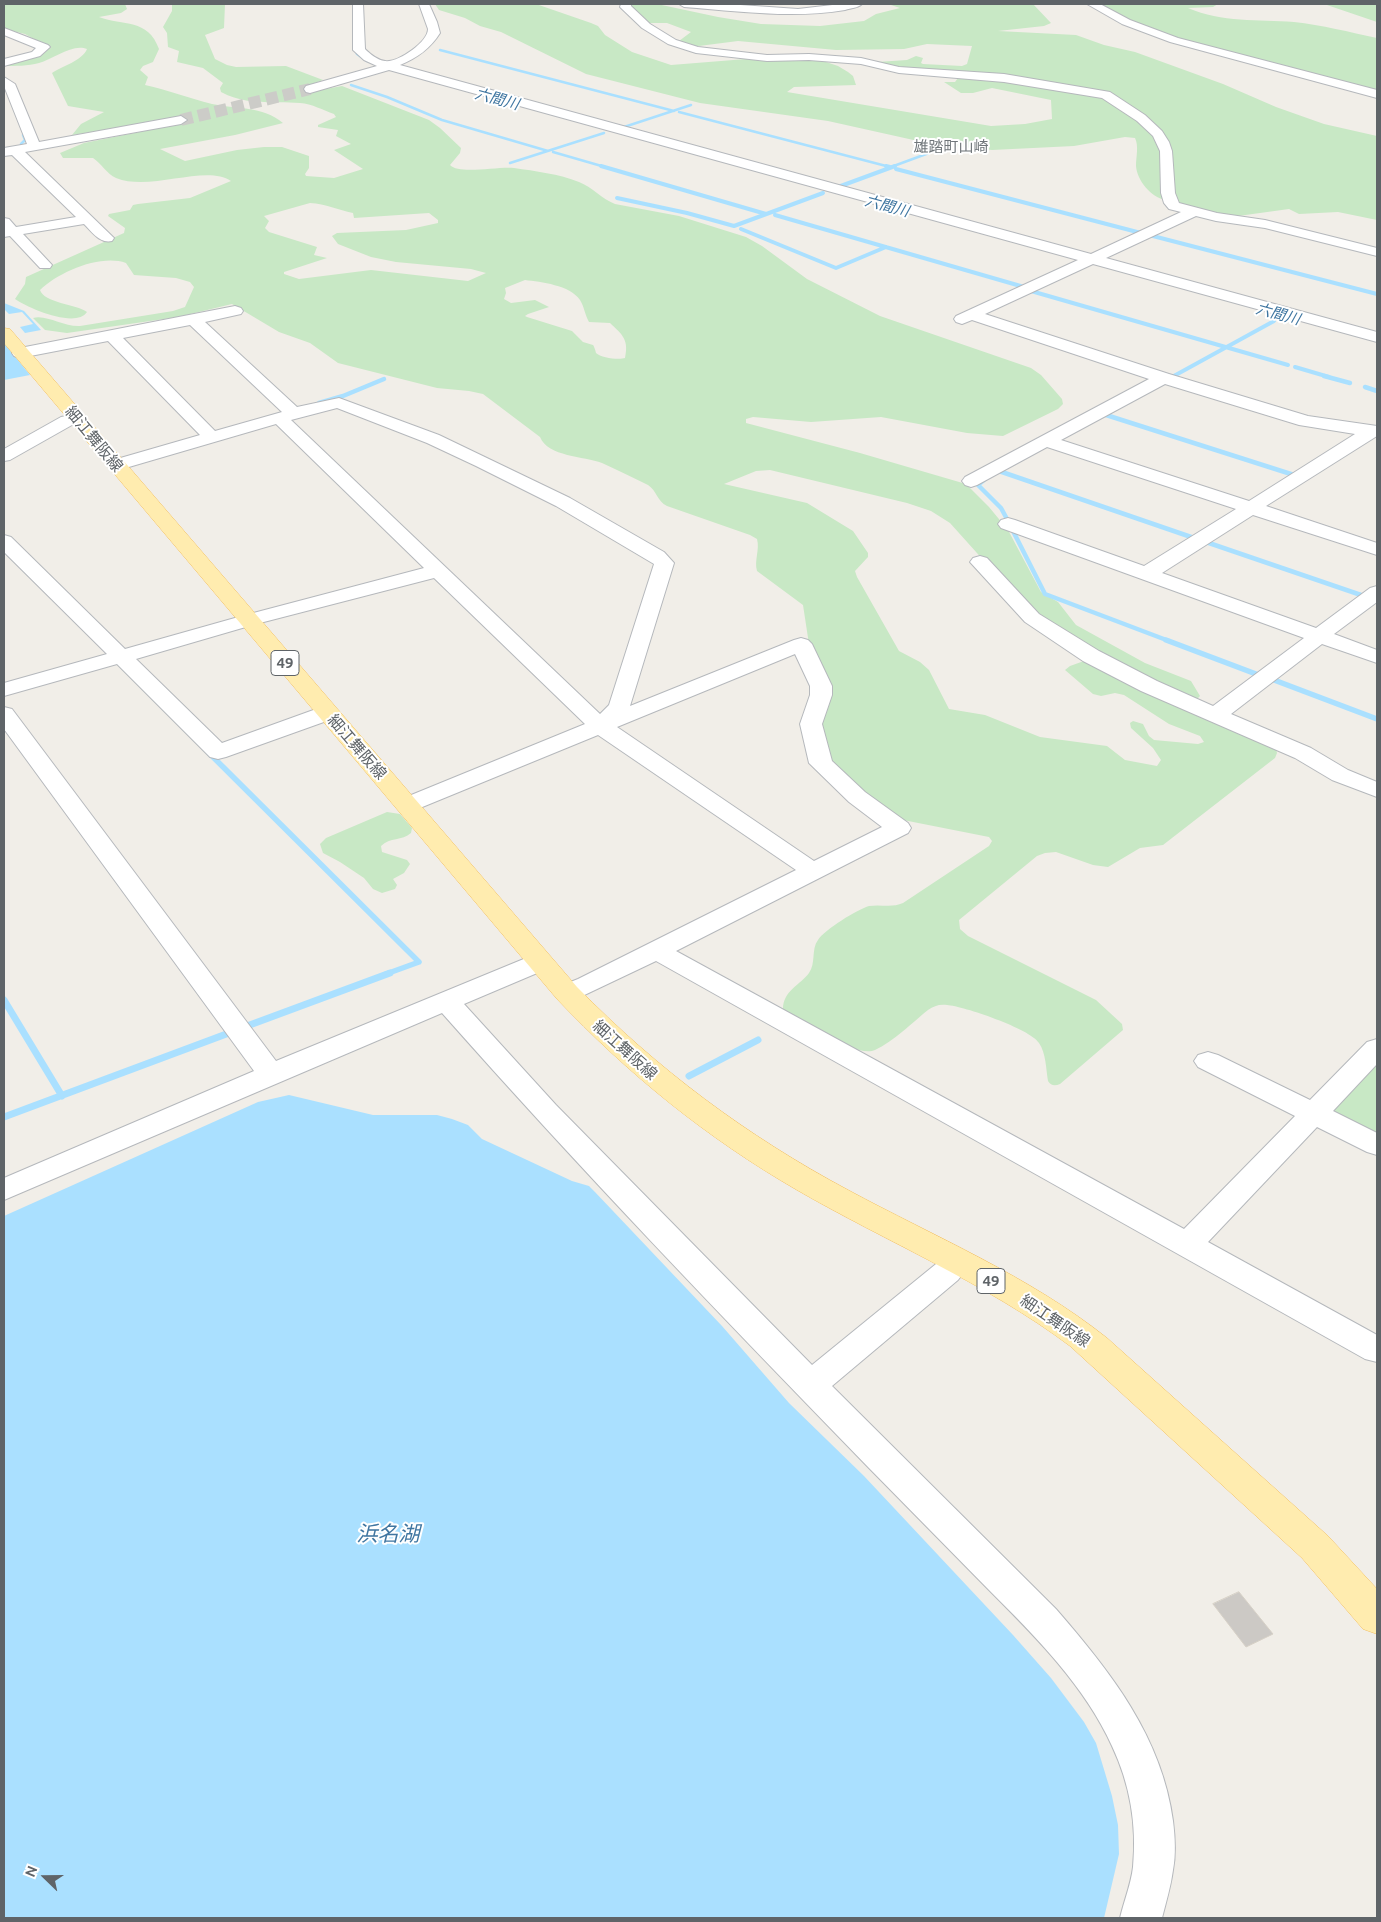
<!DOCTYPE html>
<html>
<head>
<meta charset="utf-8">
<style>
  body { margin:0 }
  #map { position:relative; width:1381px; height:1922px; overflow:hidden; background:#f1eee8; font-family:Ubuntu,sans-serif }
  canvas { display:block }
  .frame { position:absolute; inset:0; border:5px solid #5f6468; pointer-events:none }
  .north { position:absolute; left:20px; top:1852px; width:50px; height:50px; -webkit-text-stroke:4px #fff; paint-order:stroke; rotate:292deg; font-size:14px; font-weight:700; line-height:20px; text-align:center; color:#5f6468 }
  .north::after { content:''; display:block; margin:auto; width:18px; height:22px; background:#5f6468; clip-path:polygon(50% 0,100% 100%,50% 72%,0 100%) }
</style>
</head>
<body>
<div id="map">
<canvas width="1381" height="1922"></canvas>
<div class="frame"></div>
<div class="north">N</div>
</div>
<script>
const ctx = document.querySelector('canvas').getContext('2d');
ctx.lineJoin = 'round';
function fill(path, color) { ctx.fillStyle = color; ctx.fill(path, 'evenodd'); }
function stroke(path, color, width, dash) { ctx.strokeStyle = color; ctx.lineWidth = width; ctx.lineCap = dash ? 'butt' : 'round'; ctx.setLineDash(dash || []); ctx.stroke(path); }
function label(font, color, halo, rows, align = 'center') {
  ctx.font = font + ' Ubuntu,"Noto Sans JP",sans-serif'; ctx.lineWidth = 4; ctx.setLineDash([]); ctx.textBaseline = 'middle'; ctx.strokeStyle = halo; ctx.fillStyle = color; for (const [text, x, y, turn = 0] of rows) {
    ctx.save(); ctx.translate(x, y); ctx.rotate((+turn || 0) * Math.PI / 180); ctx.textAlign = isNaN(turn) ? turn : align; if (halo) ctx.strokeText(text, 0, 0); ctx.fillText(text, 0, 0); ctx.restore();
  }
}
fill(new Path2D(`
  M4,4H125L127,9L121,13L99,17C123,26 148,18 159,49L153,62L143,66L140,70L148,77L145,85C168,90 189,98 212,104C235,109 263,106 283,123L235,135L160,149L185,161L237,150L264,147H282L309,156V168L305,174L306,176L334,178L363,169L334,150L351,144L336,136L338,130L318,127V125L336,117L334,114C323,110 312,104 300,103C271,100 250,107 221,92L220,88L223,83L203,68L177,62L179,51L168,47L167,33L163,27L172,11V4H225L224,28L205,35L215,59L227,65L236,67L286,66L323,80L301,88L315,91L342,86L429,120L440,128L461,148L460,153L450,165C459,175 499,166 514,168C535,171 559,174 579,182C592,187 602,199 615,204L679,216L746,237L762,246L807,279L880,316L1031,368L1041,375L1062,399L1063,404L1058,409L1003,436L967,433L881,417L811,422L753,417L746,419V423L860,453L966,484L989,507L1008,530L1041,592L1058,602L1076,625L1145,663L1191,681L1200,696L1197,699L1152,684L1029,611L950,523L931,511L907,503L770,470L756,471L724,484L807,503L853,531L868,553V557L855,571L857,577L899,651L920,662L929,670L949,709L985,715L1040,737L1107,746L1125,760L1157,766L1161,760L1153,748L1131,728L1130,723L1133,721L1143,724L1149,736L1154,740L1198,744L1204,742L1200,736L1169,724L1124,695L1115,693L1101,696L1093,694L1065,670L1070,666L1084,661L1276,748L1277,753L1275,758L1163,845L1140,848L1108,867L1093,865L1056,852L1045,853L1037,856L959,920L960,929L968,936L1096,1000L1122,1024L1123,1030L1060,1084C1055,1086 1051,1086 1048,1081C1046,1069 1046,1053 1039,1043C1031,1029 963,1006 947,1005C939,1004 934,1006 928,1010C913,1022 893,1042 875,1050C856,1058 808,1024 791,1015L783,1009C783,991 800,985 809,973C816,963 811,949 818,940C824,930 858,909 869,906C881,904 892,908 903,903L989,846L992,841L989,837L898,819L827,762L803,605L757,571C754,560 760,550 757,539L750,535L667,506C657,501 657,491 648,485C633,478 618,470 602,463C584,456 548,457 540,437L483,394L469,391L437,388L338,363L310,343L279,332L232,304L178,317L67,333L45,330L33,318C46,314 64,327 80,326L173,311L185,307L194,287L190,282L176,278L134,275L126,263C100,254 59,272 40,290C44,303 76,304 87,312C76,329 28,308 15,299L25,284L26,277L124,233L125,228L108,216L109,214L130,210L133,205L138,204L190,198L231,181C205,164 151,192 116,178C107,174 101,163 93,158H63L60,153L84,143L184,123L175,119L72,135L81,124L104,112L68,106L52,73C62,66 82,61 87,49C73,43 53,59 39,63C28,66 15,66 4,66V64L45,52L48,47L25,34L4,29ZM310,203C326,204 338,210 353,213L354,218L429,213L438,220V223L406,230L337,233L332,236L338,244L371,257L396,262L471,269L486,273L468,281L371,270L299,279L284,274V272L327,258L314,255L317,247L269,232L265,228L269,221L264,216ZM525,280C541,282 570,285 580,300C584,306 585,315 589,322L610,323C623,335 629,340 625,358C619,360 601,358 596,353C596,352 594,346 593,345L583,342L572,331L527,317L525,316L528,314L549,307L535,300L511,303L504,299L506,293L505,288Z
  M435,4H536L591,23L598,26L605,35L632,52L671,65L746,59L814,58L838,66L848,72L853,76L856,85L794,87L787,92L991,126L1025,124L1052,119L1051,100L992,88L973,93H961L944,82H955L958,78L984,77L1094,93L1139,119L1160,142L1166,200C1151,198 1137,180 1136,166C1136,157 1139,146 1135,138L1125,137L1074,146L992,150L927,143L828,121L700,103L586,74L501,32L480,26L465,18L439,10Z
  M633,4H657L718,17L761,24L820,26L864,21L876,14L900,8L888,4H1033L1051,23L1044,26L998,31L1076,35L1104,45L1135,52L1223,84L1276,107L1324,124L1377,136V220L1338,212L1299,214L1289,209L1231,217L1175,203L1166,142L1097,91L900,70L877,62L907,60L916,56L923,58L921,63L923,64L962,66L967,64L972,46L927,44L904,49L836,50L738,41L691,47L679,41L691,32L667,23H647L629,6Z
  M1098,4H1218L1213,7L1188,8C1222,23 1258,19 1294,22C1322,25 1349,32 1377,38V91L1179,39L1132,21Z
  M1324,4H1377V22Z
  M387,812L400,814L412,828L411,833C402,841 390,837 381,846L382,852L407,860L410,864L404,873L393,879L397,885L395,889L382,893L373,889L364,878L340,862L323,853L320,844L326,838Z
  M1377,1059V1137L1339,1118L1333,1109L1334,1104Z`), '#c8e8c5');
fill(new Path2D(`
  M4,303L24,311L41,330L25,333L20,327L33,324L22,312L9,314L4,309Z
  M4,343L30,375L4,380Z
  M289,1095L373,1115H437L452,1119L468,1125L482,1139L572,1181L589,1186L595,1192L722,1326L789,1403L864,1476L1013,1635L1051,1678L1084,1722L1096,1743L1112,1796L1118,1825L1119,1854L1104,1918H4V1216L258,1102Z`), '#aae0ff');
stroke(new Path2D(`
  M354,45L357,54L367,61
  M440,50L674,111
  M351,85L387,97L442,120L548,151
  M679,112L890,167
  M621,128L691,105
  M21,144L25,140L23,135
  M553,152L605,167
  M510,163L604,133
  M891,167L937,150`), '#aae0ff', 2.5);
stroke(new Path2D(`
  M601,166L766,214
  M886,166L890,167
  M896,169L1141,233
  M838,187L895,166
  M617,198L687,213L734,226L823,193
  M775,215L1024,287
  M741,229L836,268L886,247
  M1149,235L1377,294
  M1031,291L1288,365
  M1295,367L1329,377
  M1172,377L1274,321`), '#aae0ff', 4);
stroke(new Path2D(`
  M1324,376L1350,383
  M1172,377L1175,376
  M1365,387L1377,391
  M319,403L343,396L384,379
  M1103,414L1294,475
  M999,471L1194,538
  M985,479L978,485L1001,508L1007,519
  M1013,531L1045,594L1169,641
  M1206,542L1361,595`), '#aae0ff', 4.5);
stroke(new Path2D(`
  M1166,640L1256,674
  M1274,680L1377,719
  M209,753L419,962L386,974`), '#aae0ff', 5.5);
stroke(new Path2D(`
  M4,1000L62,1096
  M247,1026L390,973
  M689,1076L758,1040
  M4,1117L229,1033`), '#aae0ff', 7);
const building = new Path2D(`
  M1239,1592L1273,1634L1246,1647L1213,1604Z`);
fill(building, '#ccc9c5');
stroke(building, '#d6d0c6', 1);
stroke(new Path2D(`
  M181,120L310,89`), '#ccccc8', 12, [12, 5.5]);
const minor = new Path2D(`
  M353,4H363L365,49C370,54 377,60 385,61C398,63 428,42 428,29L419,4H429L437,22L440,33C430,49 417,58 400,65L1091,254L1181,212L1169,209L1164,203L1161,193L1160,151L1153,136L1137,121L1102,98L1004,82L899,73L861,64L809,60L767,61L696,53L668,44L642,28L620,7L621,4H631V6L650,24L676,40L698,47L767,55L809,54L861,58L899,67L1004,74L1110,92L1145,115L1162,131L1169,142L1172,151L1175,193L1179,203L1217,213L1265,220L1377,248V256L1265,228L1216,221L1196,216L1106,258L1377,332V342L1093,264L985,314L1169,374L1308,416L1377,426V436L1266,506L1377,543V555L1253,515L1162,573L1316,628L1370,588L1377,586V602L1334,634L1377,650V663L1322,644L1231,714L1311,748L1348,770L1377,782V797L1332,780L1295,758L1141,691L1083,661L1025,622L970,562L973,558L980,556L987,558L1039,614L1099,651L1157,681L1213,706L1304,638L1001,528L998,524L1001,520L1008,518L1015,520L1144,566L1236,509L1047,447L977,485L971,487L965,485L962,481L965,477L1149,379L972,320L962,324L956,322L954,319L956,316L1078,260L389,70L310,93L306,92L304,89L306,86L377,66L364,60L353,50ZM1165,384L1299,425L1355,434L1249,501L1061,440Z
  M679,4H726L798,9L841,4H862C858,8 851,8 845,10C792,19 737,11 684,7Z
  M1087,4H1100L1130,20L1178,38L1377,90V98L1170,42L1122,24Z
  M4,28L48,45L50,47L40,56L4,66V59L32,52L36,48L4,35Z
  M4,77L15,84L39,142L181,116L187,120L181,124L25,152L114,238L112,241C100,244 92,232 84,224L23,234L52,265L50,268H40L10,236L4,237V218L9,219L16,227L76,217L12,155L4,156V148L27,144L4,86Z
  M235,306L241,308L243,311L241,314L205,322L297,407L339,398L439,435L570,498L664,552L674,563L630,706L794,640L801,638L808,640L812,644L832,686V695L822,724L832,761L865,792L908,823L911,828L908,833L676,951L1184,1229L1295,1116L1198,1067L1194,1061L1198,1055L1208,1052L1218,1055L1310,1100L1367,1042L1377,1039V1064L1333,1111L1377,1133V1155L1367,1152L1317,1127L1208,1242L1377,1335V1362L1365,1359L656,961L576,999L567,1001L558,999L554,993L558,987L578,979L796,870L598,735L415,810L407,812L399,810L395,805L399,800L585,724L434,578L256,624L136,659L222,743L319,708L327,706L335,708L338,713L335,718L226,757L218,759L210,757L117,664L4,696V683L107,654L4,552V535L11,537L125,649L242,616L424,568L276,424L122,469L116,470L110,469L107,465L110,461L200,435L108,341L20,358L14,356L12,353L14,350L20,348ZM190,325L282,412L215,431L123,338ZM337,408L427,443L476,466L556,506L654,564L609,705L600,714L291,420ZM795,654L810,686V695L800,724L809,763L849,802L882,827L814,861L617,727Z
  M77,414L83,415L86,419L83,423L72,425L10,460L4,461V449L61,417Z
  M4,707L12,709L276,1061L531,956L540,954L549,956L553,962L549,968L464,1004L556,1105L812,1365L936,1264C946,1253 952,1249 967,1254L972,1262L958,1280L832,1386L1056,1609C1110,1671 1162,1737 1173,1821C1175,1837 1176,1855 1173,1870C1171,1886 1166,1902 1162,1918H1120C1124,1901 1131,1884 1133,1867C1137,1825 1130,1784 1112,1746C1085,1686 1035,1636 989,1590C949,1549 909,1509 869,1468C724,1319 580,1169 442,1013L4,1200V1178L254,1071L4,729Z`);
const major = new Path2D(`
  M4,328L10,329L577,987C657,1069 747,1136 848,1190C935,1237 1029,1276 1107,1338L1328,1536L1377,1589V1634L1363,1629L1302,1558L1070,1346C986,1283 887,1242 797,1190C707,1138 628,1074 557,999L4,343Z`);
stroke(minor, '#b5b8bc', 2);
stroke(major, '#f2be60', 1);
fill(minor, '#fff');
fill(major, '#ffecaf');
label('italic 15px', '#3f76a1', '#fff', [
  ["六間川",497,99,15],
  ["六間川",887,206,15],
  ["六間川",1278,314,15]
]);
label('15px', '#70767a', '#fff', [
  ["雄踏町山崎",951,147]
]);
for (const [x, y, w] of [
  [285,663,28],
  [991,1281,28]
]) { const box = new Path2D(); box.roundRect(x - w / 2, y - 12.5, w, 25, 4); ctx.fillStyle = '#fff'; ctx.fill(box); stroke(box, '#5f6468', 1); }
label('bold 15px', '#5f6468', null, [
  ["49",285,663],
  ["49",991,1281]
]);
label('16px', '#5f6468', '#fff', [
  ["細江舞阪線",94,439,50],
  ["細江舞阪線",357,747,49],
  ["細江舞阪線",625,1050,42],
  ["細江舞阪線",1055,1321,34]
]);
label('italic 21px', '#3f76a1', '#fff', [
  ["浜名湖",388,1534]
]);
</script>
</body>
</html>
